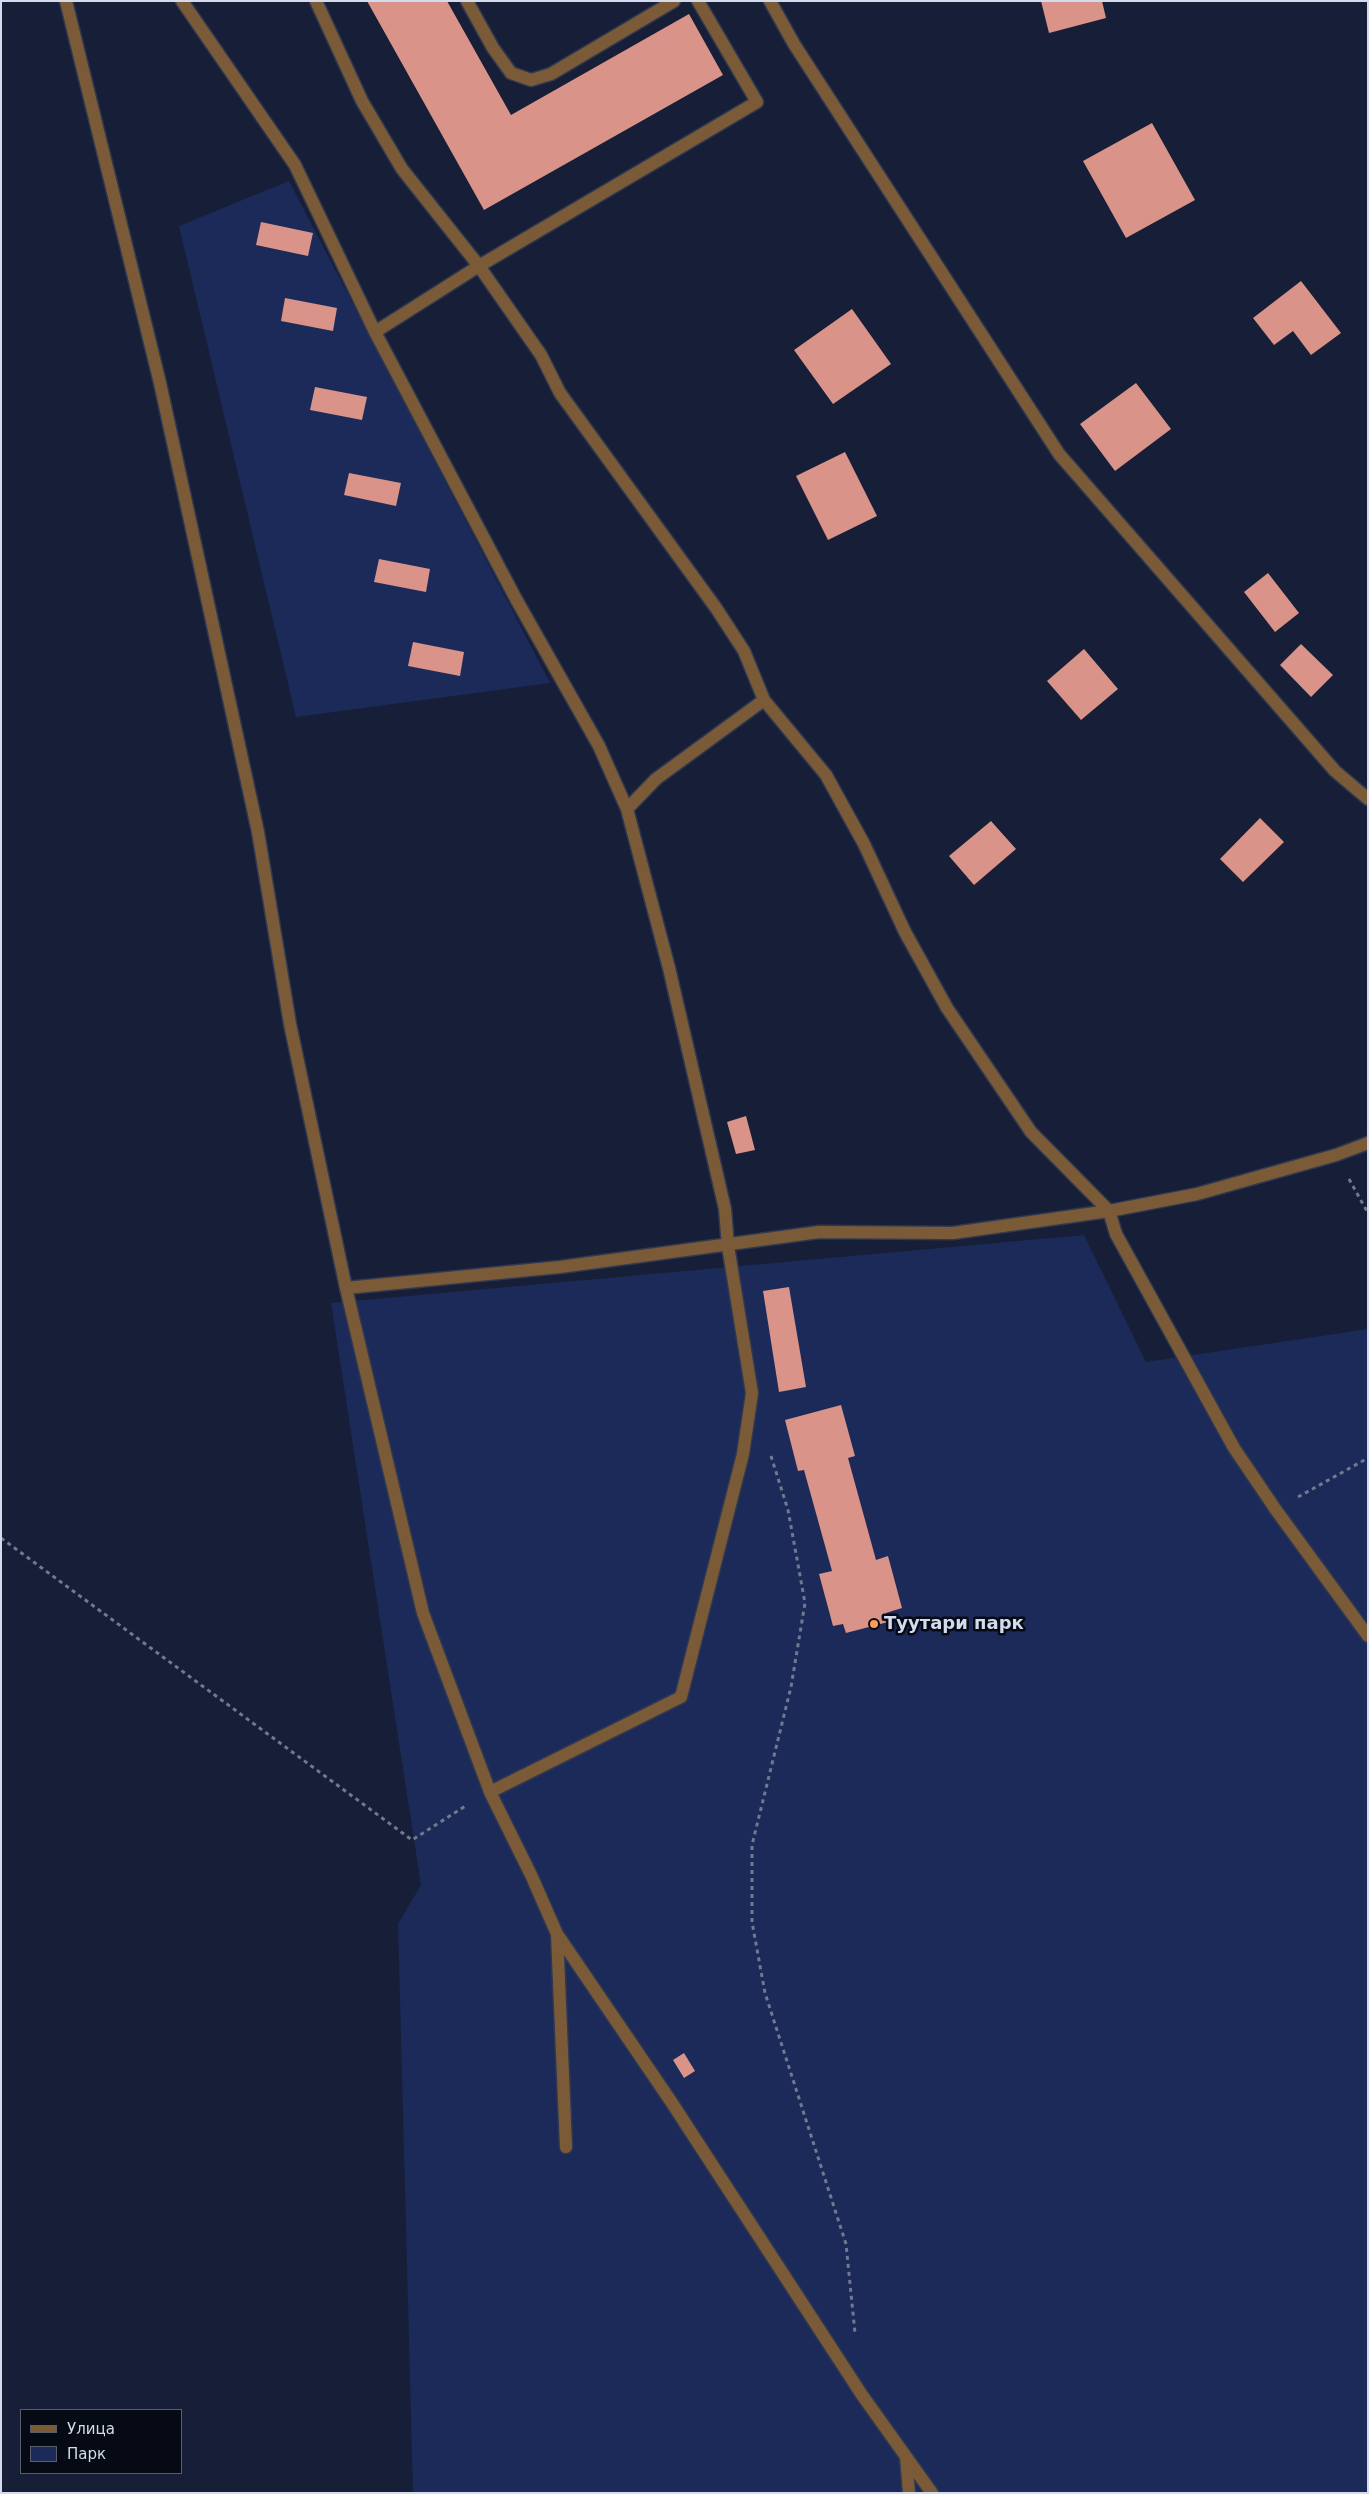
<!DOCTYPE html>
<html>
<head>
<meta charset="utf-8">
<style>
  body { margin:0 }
  #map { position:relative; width:1369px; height:2494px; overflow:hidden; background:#161f37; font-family:"DejaVu Sans",sans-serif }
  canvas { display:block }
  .frame { position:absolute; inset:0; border:2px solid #d4dbec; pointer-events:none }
  .legend { position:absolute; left:20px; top:2409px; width:162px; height:65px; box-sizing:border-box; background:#060a14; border:1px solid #585e6a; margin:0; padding:6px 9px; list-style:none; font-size:15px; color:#d4dbec }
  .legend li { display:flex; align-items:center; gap:10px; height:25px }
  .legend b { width:25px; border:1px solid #585e6a }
</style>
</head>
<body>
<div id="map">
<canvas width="1369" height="2494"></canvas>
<div class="frame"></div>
<ul class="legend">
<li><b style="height:6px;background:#7b5b37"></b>Улица</li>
<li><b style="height:14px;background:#1b2a58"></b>Парк</li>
</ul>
</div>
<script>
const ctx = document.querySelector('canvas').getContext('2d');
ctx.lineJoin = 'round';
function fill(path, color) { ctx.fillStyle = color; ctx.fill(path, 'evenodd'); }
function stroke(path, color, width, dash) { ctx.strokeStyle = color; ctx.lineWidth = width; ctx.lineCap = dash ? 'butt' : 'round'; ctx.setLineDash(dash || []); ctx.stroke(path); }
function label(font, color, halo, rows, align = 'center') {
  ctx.font = font + ' "DejaVu Sans",sans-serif'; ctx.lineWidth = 5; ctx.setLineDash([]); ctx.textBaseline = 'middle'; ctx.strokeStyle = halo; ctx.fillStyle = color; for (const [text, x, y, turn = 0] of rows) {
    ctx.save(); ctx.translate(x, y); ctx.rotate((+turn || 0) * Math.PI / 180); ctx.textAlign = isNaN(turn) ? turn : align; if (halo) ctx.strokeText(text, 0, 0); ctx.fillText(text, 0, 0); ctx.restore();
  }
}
fill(new Path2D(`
  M289,181L550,683L296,717L179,226Z
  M1084,1235L1146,1362L1368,1329V2493H413L398,1924L421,1885L331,1303Z`), '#1b2a58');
fill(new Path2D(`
  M367,1H447L511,115L689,14L723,75L484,210Z
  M1041,1H1102L1106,18L1049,33Z
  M1152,123L1195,200L1126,238L1083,161Z
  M261,222L313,233L308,256L256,245Z
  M1301,281L1341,333L1311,355L1293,331L1274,345L1253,318Z
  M285,298L337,308L333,331L281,321Z
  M852,309L891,364L833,404L794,350Z
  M1136,383L1171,429L1115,471L1080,424Z
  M315,387L367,397L362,420L310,410Z
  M845,452L877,516L828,540L796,476Z
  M349,473L401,483L396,506L344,495Z
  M379,559L430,569L426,592L374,582Z
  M1268,573L1299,613L1275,632L1244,592Z
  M413,642L464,652L460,676L408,666Z
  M1301,644L1333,675L1311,697L1280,665Z
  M1084,649L1118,689L1081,720L1047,681Z
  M1260,818L1284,842L1243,882L1220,859Z
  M991,821L1016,849L974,885L949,856Z
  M746,1116L755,1150L736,1154L727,1122Z
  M789,1287L806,1387L779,1392L763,1291Z
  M841,1405L855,1456L848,1458L876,1560L888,1556L902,1608L886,1613L888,1622L846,1633L843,1624L833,1626L819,1574L832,1571L804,1470L798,1471L785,1420Z
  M684,2053L695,2071L684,2078L673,2060Z`), '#d99389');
const minor = new Path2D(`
  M66,1L160,383L258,832L290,1024L346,1288L423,1613L490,1792L532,1877L557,1934L672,2103L862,2395L932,2493
  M182,1L295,165L375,332L516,599L599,746L627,809L669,968L725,1209L728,1246L752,1393L743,1454L681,1697L490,1792
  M316,1L362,101L402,169L479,266L541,355L560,393L716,608L744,651L764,700L826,775L864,844L905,932L947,1008L1031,1132L1109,1211L1116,1234L1234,1448L1276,1510L1368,1636
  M467,1L493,48L511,73L531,80L551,74L674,1
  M770,1L794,44L1059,454L1335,771L1368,799
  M375,332L479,266L757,102L698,1
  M627,809L656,779L764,700
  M346,1288L560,1267L819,1232L953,1233L1109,1211L1197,1194L1336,1155L1368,1143
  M557,1934L566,2147
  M906,2457L909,2493`);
stroke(minor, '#313950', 15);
stroke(new Path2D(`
  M1349,1179L1368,1213
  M771,1456L788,1510L805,1603L791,1687L752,1845V1922L765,1993L846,2244L855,2333
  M1298,1497L1368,1458
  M1,1538L412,1840L467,1805`), '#71798e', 3, [4, 4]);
stroke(minor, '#7b5b37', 12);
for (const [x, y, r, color] of [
  [874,1624,5,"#fd9c55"]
]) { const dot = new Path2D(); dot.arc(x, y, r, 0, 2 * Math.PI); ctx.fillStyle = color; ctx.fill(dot); stroke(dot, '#060a14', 2); }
label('bold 18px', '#d4dbec', '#060a14', [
  ["Туутари парк",884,1624]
], 'left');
</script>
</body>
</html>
